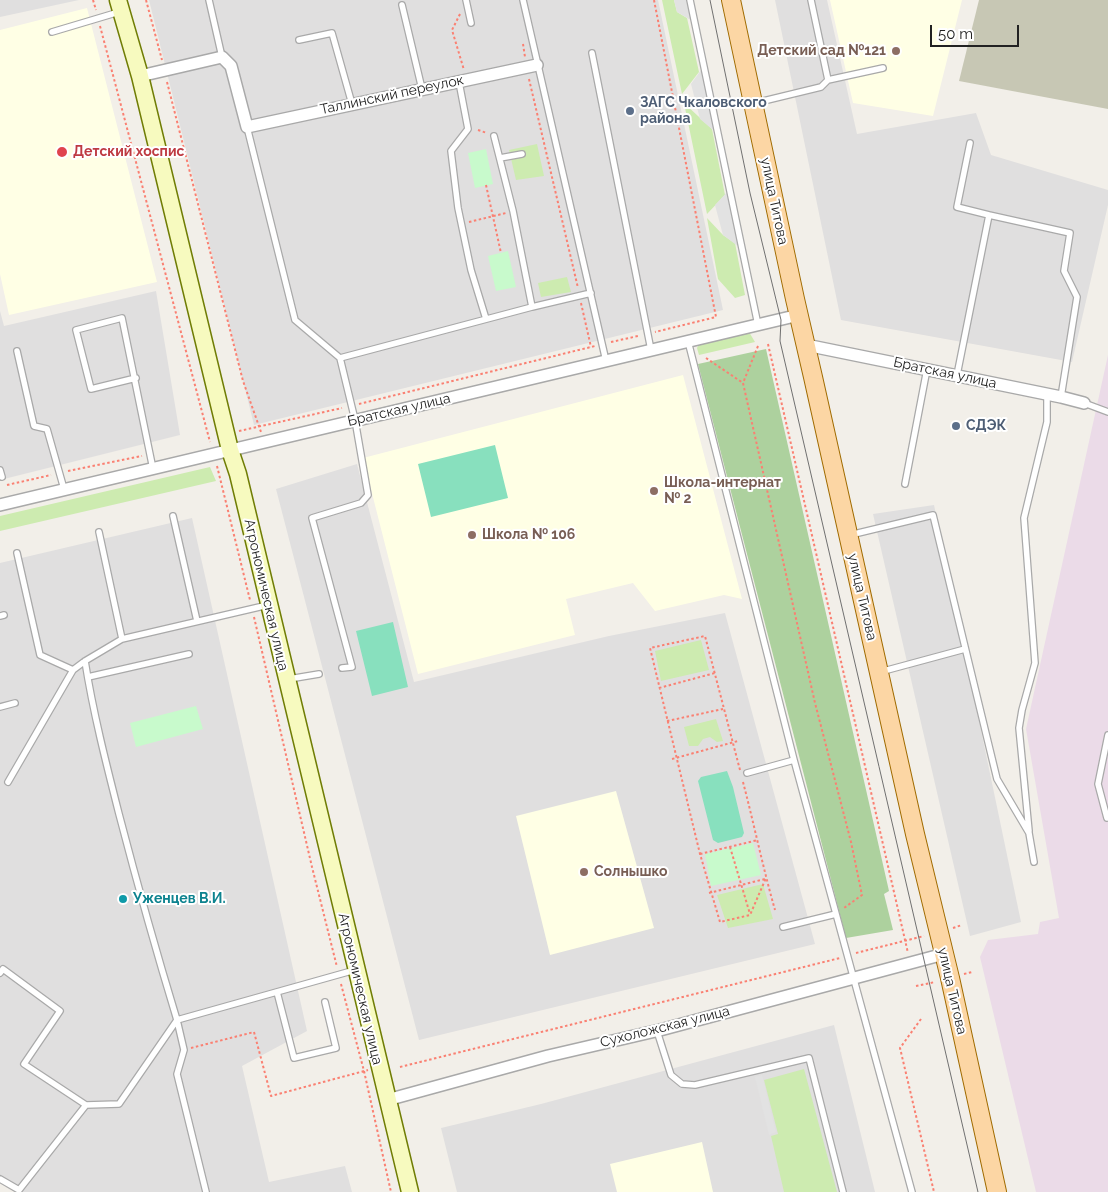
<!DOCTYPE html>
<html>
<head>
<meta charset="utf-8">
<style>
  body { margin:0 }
  #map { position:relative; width:1108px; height:1192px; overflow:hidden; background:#f2efe9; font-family:Raleway,sans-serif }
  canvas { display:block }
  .scale { position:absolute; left:930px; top:25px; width:89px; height:22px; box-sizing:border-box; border:2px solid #222; border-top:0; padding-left:6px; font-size:15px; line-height:18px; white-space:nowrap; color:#222; -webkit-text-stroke:4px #fff; paint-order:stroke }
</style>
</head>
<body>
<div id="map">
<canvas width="1108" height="1192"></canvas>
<div class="scale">50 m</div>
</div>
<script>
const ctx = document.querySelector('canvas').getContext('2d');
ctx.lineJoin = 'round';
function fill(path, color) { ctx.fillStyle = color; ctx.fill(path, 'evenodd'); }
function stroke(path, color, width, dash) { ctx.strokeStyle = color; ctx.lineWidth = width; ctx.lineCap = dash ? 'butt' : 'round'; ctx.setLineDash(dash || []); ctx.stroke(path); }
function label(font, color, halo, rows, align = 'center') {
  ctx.font = font + ' Raleway,sans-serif'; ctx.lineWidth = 4; ctx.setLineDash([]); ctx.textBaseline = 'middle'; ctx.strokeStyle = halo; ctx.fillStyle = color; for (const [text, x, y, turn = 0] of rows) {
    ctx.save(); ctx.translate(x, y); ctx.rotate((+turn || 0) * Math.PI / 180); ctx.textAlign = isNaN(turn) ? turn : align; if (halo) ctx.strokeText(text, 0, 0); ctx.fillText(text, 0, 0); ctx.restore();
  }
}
fill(new Path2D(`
  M0,0H79L0,17Z
  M149,0H658L723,310L254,425Z
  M775,0H827L857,134L976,113L991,155L1108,190V205L1072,362L841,320Z
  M156,291L180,435L0,480V311L4,326Z
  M357,464L414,682L609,636L725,613L815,944L419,1040L276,489Z
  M934,505L1021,922L970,936L873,514Z
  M192,518L307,1031L242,1066L269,1182L345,1166L352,1192H21L0,1177V563Z
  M834,1025L875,1192H457L441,1128L541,1104Z`), '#e0dfdf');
fill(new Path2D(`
  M1108,355V1192H1036L980,957L988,940L1038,934L1040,922L1059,918L1026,729Z`), '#ebdbe8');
fill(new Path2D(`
  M830,0H962L933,116L853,103Z
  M87,8L157,282L9,315L0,274V30Z
  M683,375L742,599L724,595L655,611L633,583L566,599L575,635L418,674L363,458Z
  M616,791L654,928L550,955L516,816Z
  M702,1142L713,1192H617L610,1164Z`), '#ffffe5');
fill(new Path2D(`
  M979,0H1108V109L959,81Z`), '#c7c7b4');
fill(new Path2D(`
  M662,0H674L677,12L687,18L699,72L682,94Z
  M684,103L712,129L725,195L707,214Z
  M537,144L544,176L516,180L509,150Z
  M707,218L723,235L735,243L745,295L735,298L718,279Z
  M567,277L571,292L541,297L538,283Z
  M749,332L755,342L699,355L697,348L700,342Z
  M210,467L216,481L0,531V516Z
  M701,640L709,670L661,681L655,651Z
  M716,719L723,741L717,742L710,737L703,739L698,746H689L684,727Z
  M763,884L773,919L728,928L717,895Z
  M804,1069L837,1192H784L771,1136L778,1134L764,1080Z`), '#cdebb0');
fill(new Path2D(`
  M766,349L889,891L884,894L893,930L846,938L698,364Z`), '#add19e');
fill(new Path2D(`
  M486,149L493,184L475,188L468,153Z
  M508,251L516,287L496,291L488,256Z
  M196,706L203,729L136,747L130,723Z
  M753,843L761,875L711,886L705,854Z`), '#c8facc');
fill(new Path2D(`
  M495,445L508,498L431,517L418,464Z
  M393,622L408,687L372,696L356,631Z
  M727,771L733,787L744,833L742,837L718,843L713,840L698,781L701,777Z`), '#88e0be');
fill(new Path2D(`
  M674,0H690L694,22L677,12Z
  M704,66L719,135L700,119L691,84Z
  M730,189L743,250L723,235L715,205Z
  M762,1075L776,1132L769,1135L755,1077Z`), '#e2e2e2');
const lane = new Path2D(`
  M209,0L222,57
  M466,0L471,23
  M523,0L606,361
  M690,0L758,325
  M402,5L422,89
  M52,32L119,12
  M299,40L332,33L352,104
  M592,53L651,350
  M828,80L883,68
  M459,82L468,129L451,151L458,208L471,270L486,319
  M755,103L821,87L828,80L811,0
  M247,127L295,320L340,358L355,420L368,495L361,503L312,518L352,667L342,668
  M494,136L513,211L532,307
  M970,143L957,207L989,215
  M500,158L522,154
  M688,341L794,760L912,1192
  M17,351L34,426L47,429L64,489
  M340,358L532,307L591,293
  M957,375L989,215L1070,233L1064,271L1077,297L1061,397
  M136,378L91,389L76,330L122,318L153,469
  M1084,403L1108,412
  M0,470L2,477
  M905,484L927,369
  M173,516L197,621
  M99,532L122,639
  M850,535L933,515L997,779L1029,833L1034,862
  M17,553L40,655L73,670
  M0,616L4,615
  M880,672L965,649
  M88,677L189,654
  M289,679L319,674
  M0,707L15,703
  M747,773L794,760
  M8,782L73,670L85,661L122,639L268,605
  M1107,818L1098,784L1108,735
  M1029,831L1019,728L1022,710L1035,663L1024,518L1047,422V394
  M783,927L836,914
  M0,973L3,969L60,1011L24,1064L86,1105L119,1104L177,1020C156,951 137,883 119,814C106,763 93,712 85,661
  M277,992L294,1058L336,1048L325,1002
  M657,1031L671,1075L682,1084L695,1085L809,1058L843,1192
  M0,1179L19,1190L86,1105
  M206,1192L177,1074L184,1050L177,1020L355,970`);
const street = new Path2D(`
  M140,76L222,57L231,66L247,127L537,65
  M806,345L1061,397L1084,403
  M0,505L799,315
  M387,1100L548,1056L660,1030L944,954`);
const secondary = new Path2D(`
  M118,0L140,76L230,450L238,474L410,1192`);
const primary = new Path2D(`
  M731,0L795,299L813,377L915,834L950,978L997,1192`);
stroke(lane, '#a9a9a9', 8);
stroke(street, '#a9a9a9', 14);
stroke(secondary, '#707d05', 19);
stroke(primary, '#a06b00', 20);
stroke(new Path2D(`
  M93,0L96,10
  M146,0L162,60
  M654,0L716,317L655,332
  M460,14L452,30L464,70
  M100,26L210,442
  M523,44L525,57
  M529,79L578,288
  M167,82L243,381L261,432
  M478,130L487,133
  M486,185L501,253
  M469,222L506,213
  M581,303L591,347
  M611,342L638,336
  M768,344L908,953
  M758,346L743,383L815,703L851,842L862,895L844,908
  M706,358L743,383
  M359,404L595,346
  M239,431L342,408
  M217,466L250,600
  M68,471L142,456
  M7,485L51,475
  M254,617L312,867L337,967
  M659,688L715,673
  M667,721L723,709
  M672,759L738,741
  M740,770L705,636L650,648L700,854L720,922L750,915L766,878
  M743,782C754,824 763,868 775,910
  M730,847L750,914
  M700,854L758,840
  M709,893L765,879
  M953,928L962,925
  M856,953L924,936
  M964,974L972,972
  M341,984L364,1071L391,1192
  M916,986L935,982
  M921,1019L900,1048L934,1192
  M191,1048L254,1032L271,1096L368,1070
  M400,1067L840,958`), '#fa8072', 2, [2.5, 2.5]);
stroke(lane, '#fff', 5.5);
stroke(street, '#fff', 11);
stroke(secondary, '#f7fabf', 16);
stroke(primary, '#fcd6a4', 18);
stroke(new Path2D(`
  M710,0L750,193L781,320L780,341L978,1192`), '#707070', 1);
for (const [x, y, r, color] of [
  [896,51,5,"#8d6e63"],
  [630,111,5,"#5c6f8a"],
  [62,152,6,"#e0444e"],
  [956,426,5,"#5c6f8a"],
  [654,491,5,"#8d6e63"],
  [472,535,5,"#8d6e63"],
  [584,872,5,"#8d6e63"],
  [123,899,5,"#0f9aa8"]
]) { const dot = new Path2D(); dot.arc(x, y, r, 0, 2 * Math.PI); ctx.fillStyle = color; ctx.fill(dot); stroke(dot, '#fff', 2); }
label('bold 14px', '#785e54', '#fff', [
  ["Детский сад №121",886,51,"right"],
  ["Школа-интернат",664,483],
  ["№ 2",664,499],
  ["Школа № 106",482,535],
  ["Солнышко",594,872]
], 'left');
label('14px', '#222', '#fff', [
  ["Таллинский переулок",392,95,-12],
  ["улица Титова",774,201,78],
  ["Братская улица",945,373,12],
  ["Братская улица",399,410,-13],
  ["Агрономическая улица",266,595,77],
  ["улица Титова",862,597,77],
  ["Агрономическая улица",360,989,77],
  ["улица Титова",952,991,77],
  ["Сухоложская улица",665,1027,-14]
]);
label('bold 14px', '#4e5e75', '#fff', [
  ["ЗАГС Чкаловского",640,103],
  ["района",640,119],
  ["СДЭК",966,426]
], 'left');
label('bold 14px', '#be3a42', '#fff', [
  ["Детский хоспис",73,152]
], 'left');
label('bold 14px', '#0d838f', '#fff', [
  ["Уженцев В.И.",133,899]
], 'left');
</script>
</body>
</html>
